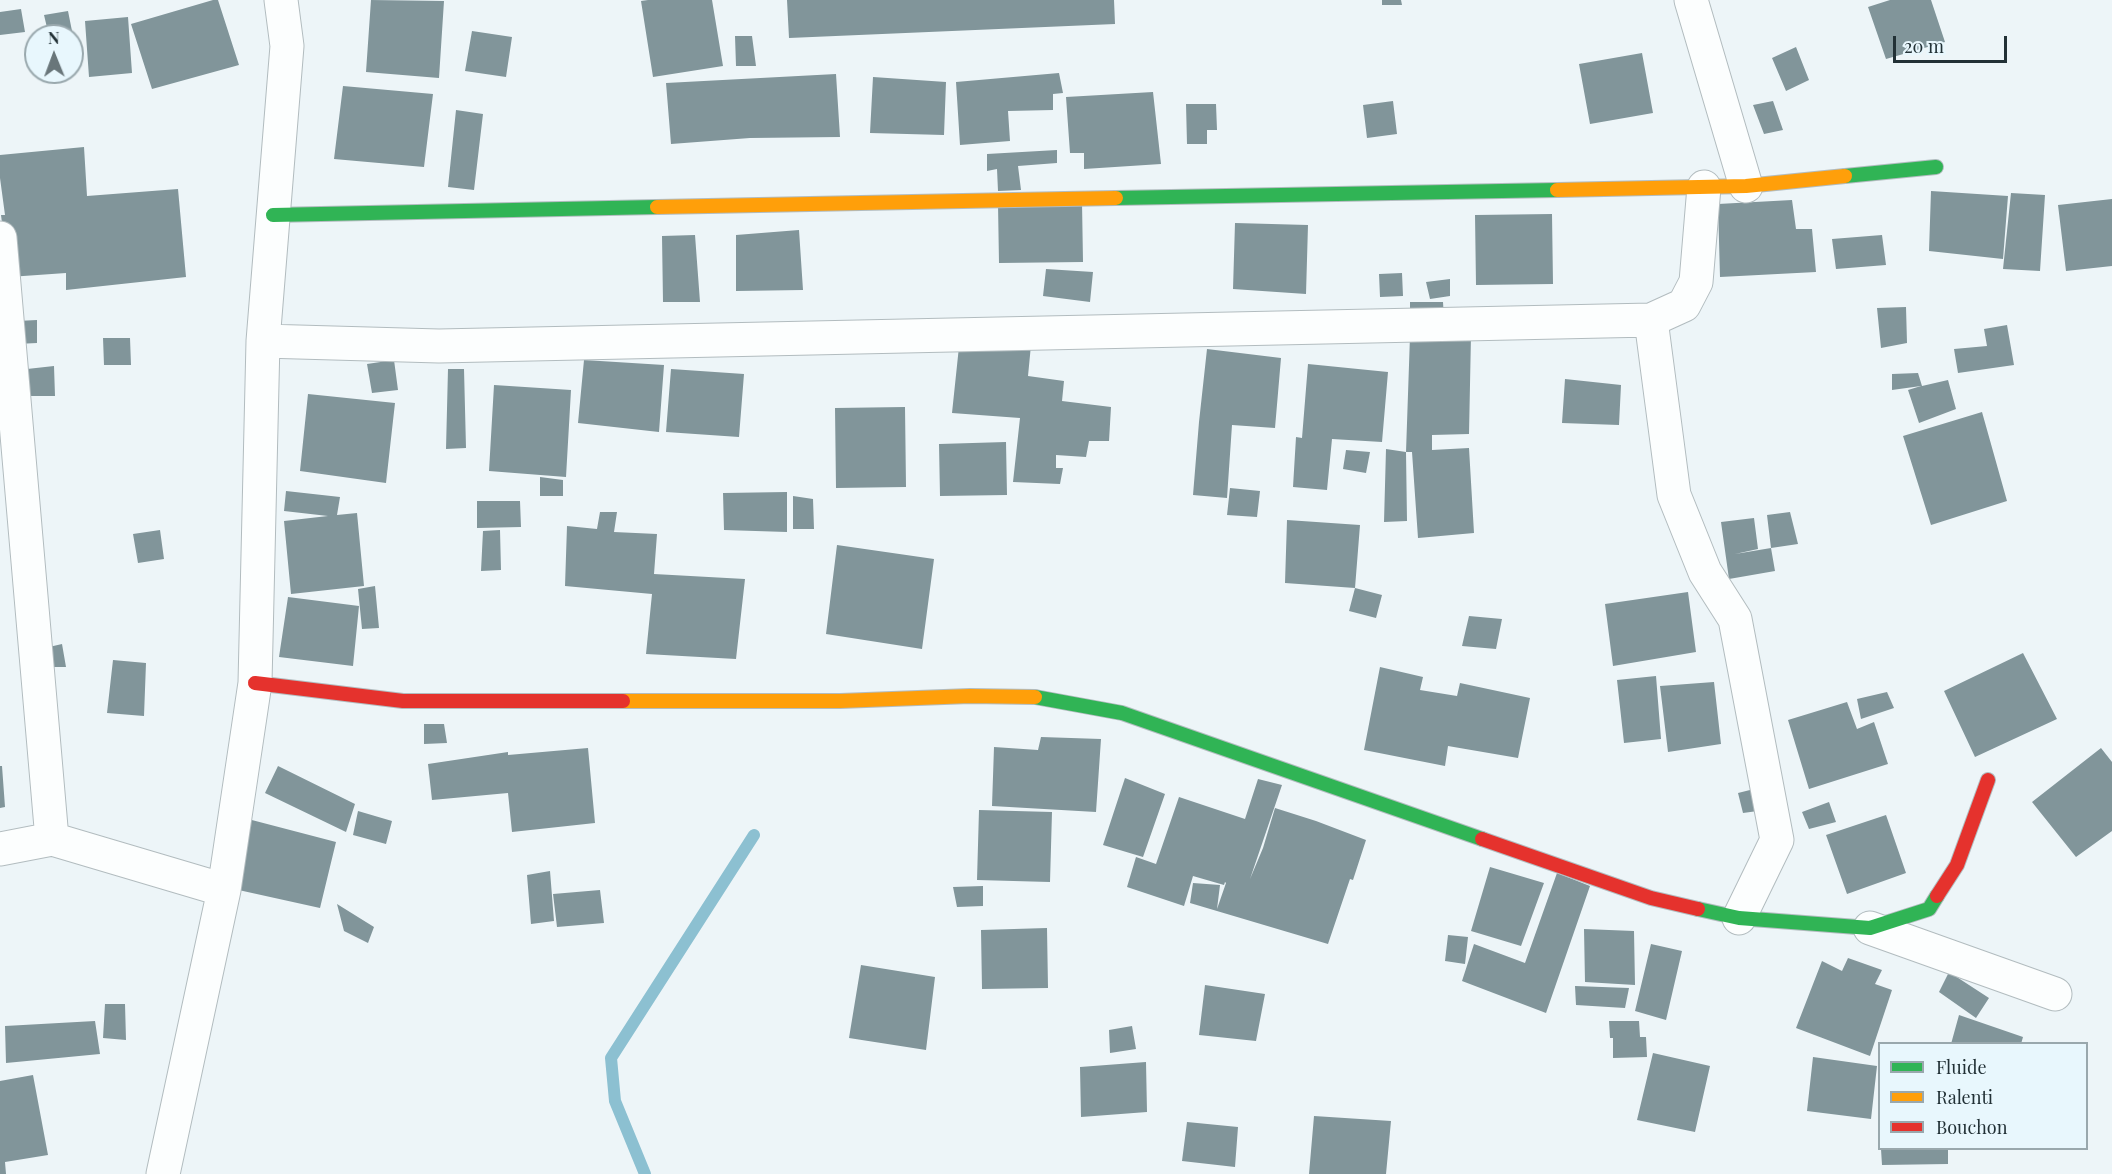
<!DOCTYPE html>
<html>
<head>
<meta charset="utf-8">
<style>
  body { margin:0 }
  #map { position:relative; width:2112px; height:1174px; overflow:hidden; background:#edf5f8; font-family:"Playfair Display",serif }
  canvas { display:block }
  .legend { position:absolute; left:1878px; top:1042px; width:210px; height:108px; box-sizing:border-box; background:#e8f7fd; border:2px solid #99a8ad; margin:0; padding:8px 10px; list-style:none; font-size:18px; color:#223136 }
  .legend li { display:flex; align-items:center; gap:12px; height:30px }
  .legend b { width:30px; border:2px solid #99a8ad }
  .north { position:absolute; left:24px; top:24px; width:60px; height:60px; box-sizing:border-box; background:#e8f7fd; border:2px solid #99a8ad; border-radius:50%; rotate:359deg; font-size:16px; font-weight:700; line-height:24px; text-align:center; color:#223136 }
  .north::after { content:''; display:block; margin:auto; width:21px; height:27px; background:#69767a; clip-path:polygon(50% 0,100% 100%,50% 72%,0 100%) }
  .scale { position:absolute; left:1893px; top:36px; width:114px; height:27px; box-sizing:border-box; border:3px solid #223136; border-top:0; padding-left:8px; font-size:18px; line-height:21px; white-space:nowrap; color:#223136; -webkit-text-stroke:4px #e8f7fd; paint-order:stroke }
</style>
</head>
<body>
<div id="map">
<canvas width="2112" height="1174"></canvas>
<ul class="legend">
<li><b style="height:8px;background:#30b455"></b>Fluide</li>
<li><b style="height:8px;background:#ff9f0a"></b>Ralenti</li>
<li><b style="height:8px;background:#e5322d"></b>Bouchon</li>
</ul>
<div class="north">N</div>
<div class="scale">20 m</div>
</div>
<script>
const ctx = document.querySelector('canvas').getContext('2d');
ctx.lineJoin = 'round';
function stroke(path, color, width, dash) { ctx.strokeStyle = color; ctx.lineWidth = width; ctx.lineCap = dash ? 'butt' : 'round'; ctx.setLineDash(dash || []); ctx.stroke(path); }
function fill(path, color) { ctx.fillStyle = color; ctx.fill(path, 'evenodd'); }
stroke(new Path2D(`
  M645,1174L615,1101L611,1058L754,835`), '#8cc0d1', 12);
fill(new Path2D(`
  M213,0H218L239,65L152,89L131,24Z
  M371,0L444,1L439,78L366,72Z
  M648,0H712L723,66L653,77L641,1Z
  M787,0H1114L1115,24L789,38Z
  M1382,0H1401L1402,5H1382Z
  M1890,0H1931L1945,42L1886,59L1868,7Z
  M21,9L25,32L0,35V12Z
  M68,11L73,36H49L44,15Z
  M128,17L132,73L89,77L85,21Z
  M472,31L512,37L506,77L465,71Z
  M735,36H752L756,66H736Z
  M72,37L79,64L72,65Z
  M1796,47L1809,80L1786,91L1772,58Z
  M1642,53L1653,113L1590,124L1579,64Z
  M1059,73L1063,93L1053,94V110L1008,111L1010,141L960,145L956,82Z
  M836,74L840,137L750,138L671,144L666,83Z
  M873,77L946,82L944,135L870,133Z
  M343,86L433,94L424,167L334,159Z
  M1153,92L1161,164L1084,169V153H1070L1066,97Z
  M1393,101L1397,134L1367,138L1363,105Z
  M1773,101L1783,130L1764,134L1753,105Z
  M1186,104H1216L1217,130H1207V144H1187Z
  M456,110L483,114L474,190L448,187Z
  M84,147L87,196L178,189L186,277L66,290V273L9,277L1,215H5L0,178V155Z
  M1057,150V163L1018,166L1021,190L998,191L997,169L987,171V154Z
  M1931,191L2008,196L2003,259L1929,251Z
  M2011,193L2045,195L2040,271L2003,269Z
  M2112,199V266L2066,271L2058,205Z
  M1792,200L1796,229H1812L1816,272L1720,277L1718,204Z
  M1082,202L1083,262L999,263L998,204Z
  M1552,214L1553,284L1476,285L1475,215Z
  M1235,223L1308,225L1306,294L1233,289Z
  M799,230L803,290L736,291V235Z
  M695,235L700,302H663L662,236Z
  M1882,235L1886,265L1836,269L1832,239Z
  M1046,269L1093,272L1090,302L1043,296Z
  M1402,273L1403,296L1380,297L1379,274Z
  M1450,279V296L1430,299L1426,282Z
  M1410,302H1443L1444,319H1410Z
  M1906,307L1907,343L1881,348L1877,308Z
  M37,320V343L17,344V321Z
  M2007,325L2014,365L1958,373L1954,349L1987,346L1984,329Z
  M1471,335L1469,434L1432,435V450L1469,448L1474,533L1418,538L1412,452H1406L1410,336Z
  M960,337L1031,345L1028,376L1064,381L1062,401L1111,407L1109,441H1089L1086,457L1056,455V468H1063L1060,484L1013,482L1020,418L952,413Z
  M103,338H130L131,365H104Z
  M1207,349L1281,358L1275,428L1232,425L1227,498L1193,495L1199,422Z
  M394,360L398,390L372,393L367,364Z
  M584,360L664,365L659,432L578,423Z
  M1308,364L1388,372L1382,442L1332,439L1327,490L1293,487L1296,437L1302,438Z
  M54,366L55,396H18V370Z
  M448,369H464L466,448L446,449Z
  M671,369L744,374L739,437L666,432Z
  M1918,373L1922,386L1948,380L1956,409L1919,423L1908,390L1921,386L1892,390V374Z
  M1565,379L1621,385L1619,425L1562,423Z
  M494,385L571,390L566,477L489,471Z
  M308,394L395,403L386,483L300,471Z
  M905,407L906,487L836,488L835,408Z
  M1982,412L2007,501L1931,525L1903,436Z
  M1006,442L1007,495L940,496L939,444Z
  M1386,449L1406,452L1407,521L1384,522Z
  M1346,450L1370,452L1366,473L1343,469Z
  M540,477L563,480V496H540Z
  M1230,488L1260,491L1257,517L1227,515Z
  M286,491L340,497L337,515L357,513L364,586L291,594L284,521L328,516L284,511Z
  M787,492V532L724,530L723,493Z
  M793,496L813,499L814,529H793Z
  M477,501H520L521,527L477,528Z
  M600,512H617L614,532L657,534L654,574L745,579L736,659L646,654L652,594L565,586L567,526L597,529Z
  M1790,512L1798,544L1771,548L1767,515Z
  M1754,518L1758,549L1735,554L1771,548L1775,571L1729,579L1721,522Z
  M1287,520L1360,525L1355,588L1285,583Z
  M160,530L164,559L138,563L133,534Z
  M500,530L501,570L481,571L483,531Z
  M837,545L934,559L922,649L826,634Z
  M375,586L379,628L362,629L358,589Z
  M1355,588L1382,595L1376,618L1349,611Z
  M1688,592L1696,652L1613,666L1605,604Z
  M288,597L359,606L353,666L279,657Z
  M1469,616L1502,619L1496,649L1462,646Z
  M62,644L66,667H53L49,647Z
  M2023,653L2057,719L1975,757L1944,691Z
  M113,660L146,663L144,716L107,713Z
  M1380,667L1423,677L1420,690L1457,696L1460,683L1530,698L1518,758L1448,746L1445,766L1364,750Z
  M1656,676L1661,739L1624,743L1617,680Z
  M1714,682L1721,744L1668,752L1660,686Z
  M1887,692L1894,708L1861,719L1857,699Z
  M1847,702L1857,729L1874,722L1888,764L1809,789L1788,720Z
  M424,724H444L447,743L424,744Z
  M1041,737L1101,739L1096,812L992,806L994,747L1038,750Z
  M588,748L595,823L512,832L508,793L432,800L428,764L508,752V755Z
  M2101,748L2112,762V831L2076,857L2032,802Z
  M0,766H2L5,807L0,808Z
  M278,766L355,804L346,832L265,793Z
  M1125,778L1165,794L1143,857L1103,845Z
  M1258,779L1282,785L1250,879L1263,848L1275,808L1316,821L1366,840L1353,880L1350,879L1328,944L1190,903L1193,883L1220,885L1217,909L1226,883L1225,882L1224,885L1193,876L1184,906L1127,887L1136,857L1156,864L1179,797L1245,819Z
  M1762,787L1765,810L1743,813L1738,793Z
  M1829,802L1836,822L1809,829L1802,812Z
  M979,810L1052,812L1050,882L977,880Z
  M358,811L392,821L386,844L353,835Z
  M1886,815L1906,873L1847,894L1826,835Z
  M248,819L336,842L320,908L234,889Z
  M1490,867L1544,883L1521,946L1471,931Z
  M550,871L554,921L531,924L527,875Z
  M1557,873L1590,886L1546,1013L1462,981L1474,944L1525,963Z
  M983,886V906L957,907L953,887Z
  M600,890L604,923L557,927L553,894Z
  M337,904L374,927L368,943L344,931Z
  M1047,928L1048,988L982,989L981,930Z
  M1584,929L1634,931L1635,985L1585,982Z
  M1448,935L1468,937L1465,964L1445,961Z
  M1651,944L1682,951L1666,1020L1635,1011Z
  M1848,958L1882,970L1875,984L1892,990L1870,1056L1796,1028L1822,961L1842,971Z
  M861,965L935,977L926,1050L849,1038Z
  M1949,972L1989,998L1976,1018L1939,992Z
  M1205,985L1265,994L1256,1041L1199,1035Z
  M1575,986L1629,988L1625,1008L1576,1005Z
  M105,1004H125L126,1040L103,1038Z
  M1959,1015L2023,1037L2021,1044H1951Z
  M95,1021L100,1054L6,1063L5,1026Z
  M1609,1021H1639L1640,1037H1646L1647,1057L1613,1058V1038H1610Z
  M1132,1026L1136,1049L1110,1053L1109,1030Z
  M1653,1053L1710,1066L1695,1132L1637,1120Z
  M1813,1057L1877,1066L1871,1119L1807,1111Z
  M1146,1062L1147,1112L1081,1117L1080,1067Z
  M33,1075L48,1155L5,1162L6,1174H0V1081Z
  M1314,1116L1391,1121L1386,1174H1309Z
  M1187,1122L1238,1127L1235,1167L1182,1161Z
  M1881,1149H1948V1164L1882,1165Z`), '#81959a');
const street = new Path2D(`
  M1691,0L1746,186
  M0,238L52,839
  M1651,320L1674,495L1705,572L1735,619L1777,840L1739,918
  M263,341L439,346L1651,320L1684,305L1696,282L1704,187
  M0,849L52,839L224,890
  M1870,928L2055,994
  M163,1174L224,890L255,683L263,341L287,46L281,0`);
const fast = new Path2D(`
  M1845,176L1936,167
  M1116,198L1557,190
  M273,215L657,207
  M1035,697L1122,713L1482,839
  M1698,909L1739,918L1870,928L1929,909L1937,896`);
const slow = new Path2D(`
  M1557,190L1746,186L1845,176
  M657,207L1116,198
  M623,701H840L970,696L1035,697`);
const jam = new Path2D(`
  M255,683L403,701H623
  M1482,839L1651,898L1698,909
  M1937,896L1957,865L1988,780`);
stroke(street, '#b2bcbf', 35);
stroke(fast, '#b2bcbf', 16);
stroke(slow, '#b2bcbf', 16);
stroke(jam, '#b2bcbf', 16);
stroke(street, '#fcfefe', 33);
stroke(fast, '#30b455', 14);
stroke(slow, '#ff9f0a', 14);
stroke(jam, '#e5322d', 14);
</script>
</body>
</html>
